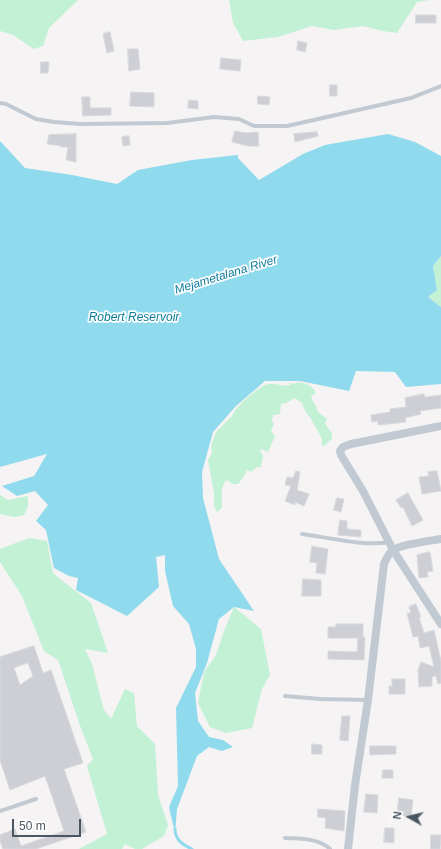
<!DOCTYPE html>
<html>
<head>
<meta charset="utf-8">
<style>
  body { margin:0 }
  #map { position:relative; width:441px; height:849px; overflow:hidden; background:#f5f3f3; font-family:Helvetica,sans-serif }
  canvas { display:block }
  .north { position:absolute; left:389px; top:797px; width:40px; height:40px; -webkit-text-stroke:3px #fff; paint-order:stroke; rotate:278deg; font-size:11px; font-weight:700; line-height:16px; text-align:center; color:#4a5661 }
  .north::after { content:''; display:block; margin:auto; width:14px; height:18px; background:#4a5661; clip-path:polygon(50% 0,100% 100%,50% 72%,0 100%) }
  .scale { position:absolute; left:12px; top:819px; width:69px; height:18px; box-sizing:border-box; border:2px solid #4a5661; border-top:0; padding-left:5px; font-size:12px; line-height:14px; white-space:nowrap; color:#4a5661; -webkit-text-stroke:3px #fff; paint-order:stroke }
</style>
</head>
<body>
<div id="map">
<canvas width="441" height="849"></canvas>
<div class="north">N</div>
<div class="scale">50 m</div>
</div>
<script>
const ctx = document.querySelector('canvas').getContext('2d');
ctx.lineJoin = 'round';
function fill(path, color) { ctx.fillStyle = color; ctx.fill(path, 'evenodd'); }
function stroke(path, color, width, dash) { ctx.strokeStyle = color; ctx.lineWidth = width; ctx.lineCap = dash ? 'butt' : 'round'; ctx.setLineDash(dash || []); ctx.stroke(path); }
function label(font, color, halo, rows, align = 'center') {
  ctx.font = font + ' Helvetica,sans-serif'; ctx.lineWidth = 3.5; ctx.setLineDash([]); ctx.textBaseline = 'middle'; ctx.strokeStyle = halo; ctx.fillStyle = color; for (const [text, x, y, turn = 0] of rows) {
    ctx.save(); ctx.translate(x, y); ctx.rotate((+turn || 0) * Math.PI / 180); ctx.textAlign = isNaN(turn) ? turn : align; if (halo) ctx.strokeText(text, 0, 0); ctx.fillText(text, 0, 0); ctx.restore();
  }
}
fill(new Path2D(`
  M0,0H78L49,28L43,46L34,49L13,35L0,31Z
  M229,0H429L417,2L397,33L383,31L363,26L334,30L312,26L278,37L243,41L233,23Z
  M441,256V307L428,297L437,290L433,266Z
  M298,382C306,383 313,386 316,393L311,396C312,402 317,404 317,411L327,419L325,423L332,434V439L324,446L322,445V439L310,417L306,413L302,403L295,398L286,403L281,404L280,414L273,415L272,421L274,424L271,431L275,436L268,452L261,449L260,450L263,456L261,467H257L251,472L246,470L245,475L238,484H233L227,480L225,481L222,489V508L217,512L214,506V493L208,460L212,453L211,446L216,432L231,417H233L232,415L234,413C236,406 261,385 268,384C276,383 282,387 290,385L291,383L294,384Z
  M0,495L8,500L28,496V507L24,515L15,517L0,514Z
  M29,538L47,541L53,573L91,603L108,653L85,649L92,664L104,710L111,719L125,689L134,693L137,726L155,744L158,795L168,825L164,836L142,849H135L125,844L122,849H79L107,834L87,766L93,759L79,723L58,660L44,651L22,596L0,562V549Z
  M234,607L261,629L270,675L262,689L252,728L226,733L210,727L198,703L204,672L216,655L224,631Z`), '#c3f1d5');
fill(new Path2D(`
  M388,134L415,142L441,156V256L433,266L437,290L428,297L441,307V384L406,387L395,372L356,371L349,391L300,381H265L236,406L213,432L202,472L203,498L219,559L254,611L234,607L219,619L207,663L195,693L198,721L209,737L223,740L233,747L222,751L209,747L197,756L177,809L175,833L169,807L178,786L176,708L196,667V649L189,624L173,606L165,571V555L156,557L159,587L127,616L76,590L78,578L69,576L54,568L46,530L36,521L48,505L35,491L17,496L2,486L34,476L47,454L0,467V142H1L25,168L72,175L117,184L138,170L192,160L238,155V158L259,180L303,154L325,145Z`), '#90daee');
stroke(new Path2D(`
  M175,829C175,840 183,845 192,849`), '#90daee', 3);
const building = new Path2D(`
  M416,15H436V23H416Z
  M110,32L114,51L107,53L103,34Z
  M298,41L307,43L305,52L297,50Z
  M128,49H138L140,69L129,71Z
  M221,58L241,60L240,71L220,69Z
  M41,62H49L48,73H41Z
  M330,85H337V96H330Z
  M131,92L154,93V107L130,106Z
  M258,96L270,97L269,105L258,104Z
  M82,97H90V108H111V115L83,116Z
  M189,100L198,101V109L188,108Z
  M235,131L245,133L258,132L259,146H248L232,142Z
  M317,132L318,136L295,142L294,134Z
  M76,134V162L66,160L68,147H61V146L47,144L49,135Z
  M129,136L130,145L123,146L122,137Z
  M424,394L425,397L441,395V408L420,411L421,414L405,418L406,422L378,425V421L372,422L371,415L390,412V409L406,407L405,398Z
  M296,471L300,472L297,490L309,494L304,506L295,502V505L285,501L291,486L285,485L287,477L293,478Z
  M437,471L441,491L422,494L419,477L429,476L428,472Z
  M408,493L423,520L412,526L403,507L401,508L396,500Z
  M337,498L344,499L341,512L334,510Z
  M340,520L347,521V529L361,530V537L338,535Z
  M312,546L328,549L325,574L316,573L317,563L310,562Z
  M430,552L433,571L427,572L428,577L419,578L417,555Z
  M303,579L321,580V596H302Z
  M416,604L421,617H419L424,633L434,630L441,661V683L438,684L436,676L432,677V686L419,687L418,670L421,662L434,667L429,646L420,648L418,636L413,637L407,613H411L409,607Z
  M336,624H363V637H365L364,660L328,659V651L357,652L358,638H328V627H336Z
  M34,646L43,673L51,670L83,763L64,769L86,832L36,849H3L0,841V835L15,829L21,846L64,831L45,776L10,790L0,760V657ZM28,663L33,676L20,685L14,668Z
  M392,679H405V694H389V686H392Z
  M342,716H350L348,741L340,740Z
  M312,744L322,745V754H312Z
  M370,746H396V754L370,755Z
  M383,770H393V778H382Z
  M366,794L378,795L377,813L364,812Z
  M399,798L413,800L411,816L397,815Z
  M318,809L345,811L344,831L325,828L326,818L318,817Z
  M385,828H394V843L384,842Z
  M431,835H441L440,849H431Z`);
fill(building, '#cdcfd5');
stroke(building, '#d7d9de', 1);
stroke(new Path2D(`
  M0,103L6,104L36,119L54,122L80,124L167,123L214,117L239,119L254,126H287L411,98L441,86
  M302,534C325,537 367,547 389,542
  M285,696L320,699L368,700
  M0,811L36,799
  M285,838C300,839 319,838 330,849`), '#c1cad2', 4);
stroke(new Path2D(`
  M441,426L351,444L343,447L340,451L341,455L363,491L393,550L441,624
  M348,849L355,785L368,700L384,564C386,559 388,554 392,551C400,544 430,541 441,539`), '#c1cad2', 8);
label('italic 12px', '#0c7c9b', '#fff', [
  ["Mejametalana River",226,275,-17],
  ["Robert Reservoir",134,318]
]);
</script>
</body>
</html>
